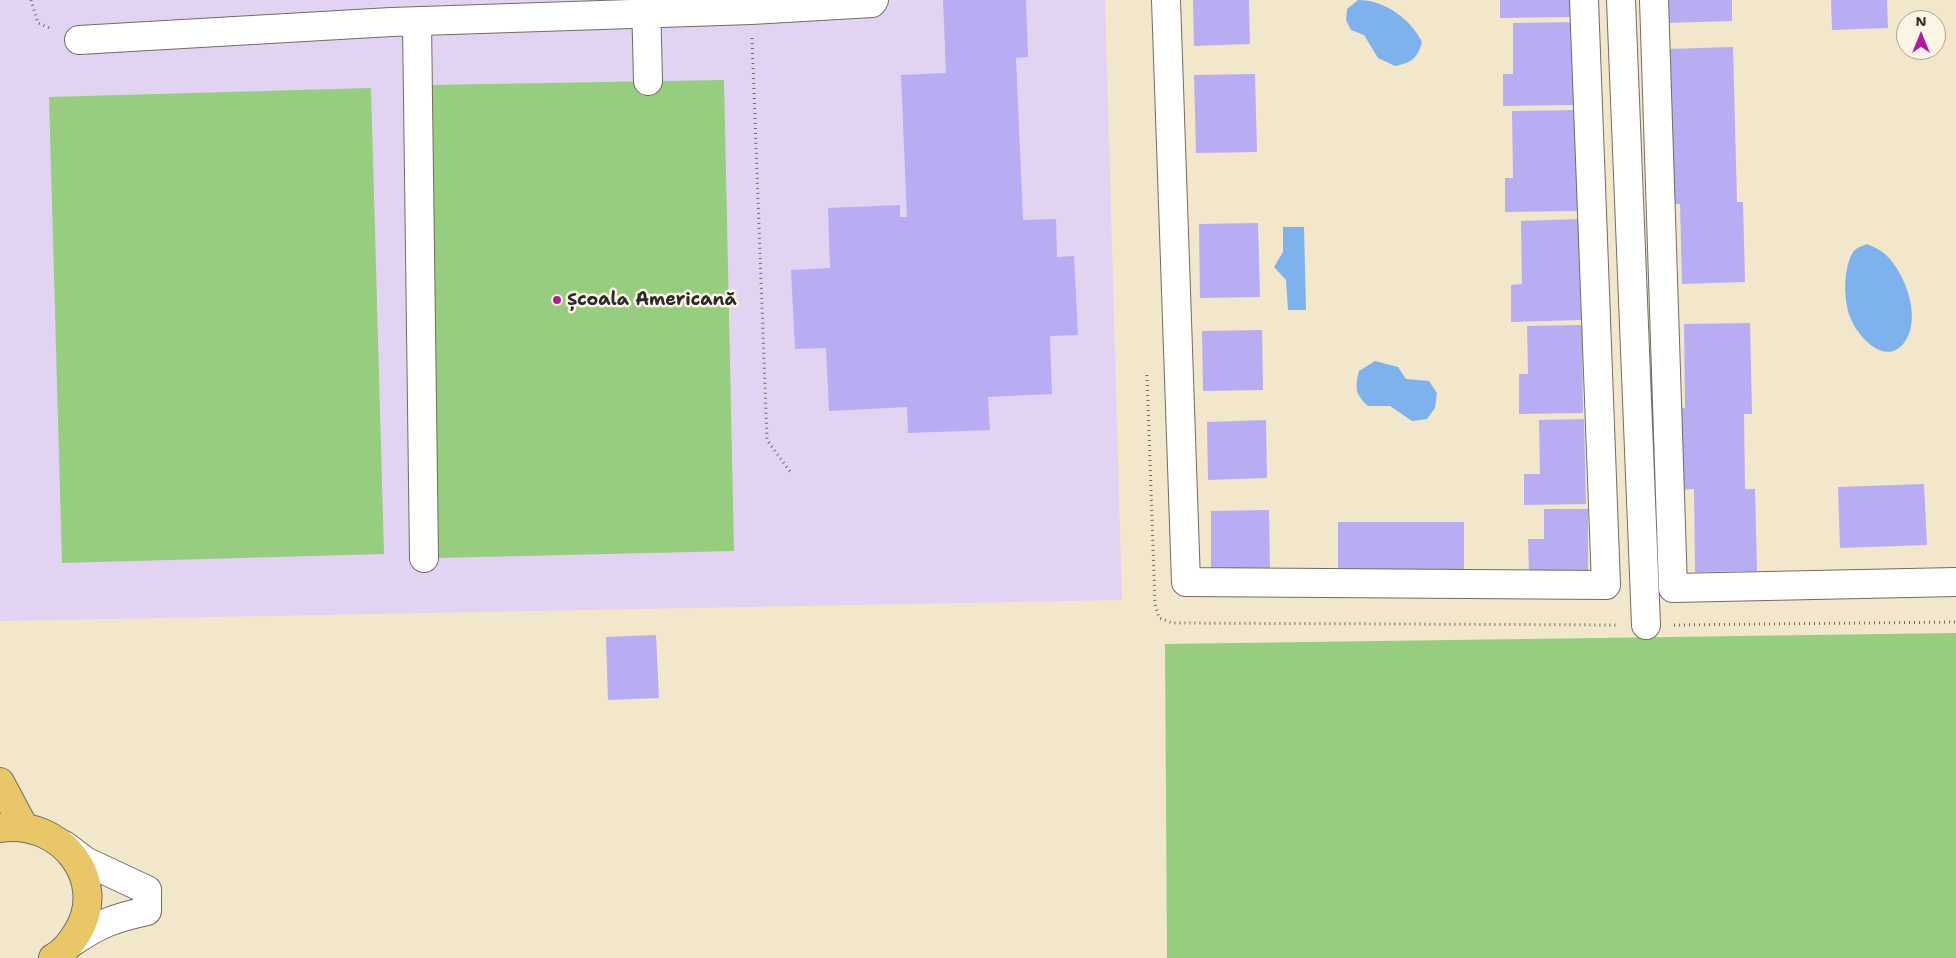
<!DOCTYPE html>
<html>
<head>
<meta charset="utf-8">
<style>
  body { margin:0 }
  #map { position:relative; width:1956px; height:958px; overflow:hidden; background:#f2e7cb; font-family:"Shantell Sans",sans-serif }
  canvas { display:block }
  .north { position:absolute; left:1896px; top:10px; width:50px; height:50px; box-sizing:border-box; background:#fcf5e5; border:1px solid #a8a49b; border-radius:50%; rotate:0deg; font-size:14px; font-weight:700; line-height:20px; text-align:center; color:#2b2b2b }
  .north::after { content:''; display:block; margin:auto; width:18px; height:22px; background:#b5179e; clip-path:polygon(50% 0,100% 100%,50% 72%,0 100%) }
</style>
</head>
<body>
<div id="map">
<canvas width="1956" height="958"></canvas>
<div class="north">N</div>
</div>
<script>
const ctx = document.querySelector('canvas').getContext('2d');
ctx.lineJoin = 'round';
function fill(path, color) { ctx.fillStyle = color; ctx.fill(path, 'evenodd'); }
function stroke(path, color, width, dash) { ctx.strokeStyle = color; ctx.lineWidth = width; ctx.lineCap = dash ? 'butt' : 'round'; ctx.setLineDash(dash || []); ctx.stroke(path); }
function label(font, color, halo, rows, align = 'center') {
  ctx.font = font + ' "Shantell Sans",sans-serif'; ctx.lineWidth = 5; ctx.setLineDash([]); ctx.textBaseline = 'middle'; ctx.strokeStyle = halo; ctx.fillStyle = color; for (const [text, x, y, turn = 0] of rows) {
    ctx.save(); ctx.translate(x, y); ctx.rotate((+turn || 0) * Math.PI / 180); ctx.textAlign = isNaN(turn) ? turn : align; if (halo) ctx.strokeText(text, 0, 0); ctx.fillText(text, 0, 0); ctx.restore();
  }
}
fill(new Path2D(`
  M0,0H1105L1122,600L0,621Z`), '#e3d3f2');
fill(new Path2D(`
  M724,80L734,551L438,558L428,85Z
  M371,88L384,554L62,563L49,97Z
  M1956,633V958H1167L1165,644Z`), '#96cd7f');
fill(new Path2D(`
  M1358,0C1384,0 1410,18 1422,42C1418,58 1411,63 1395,66L1378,58L1364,35L1351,30L1346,20L1347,9Z
  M1283,227H1304L1306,310H1288L1286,280L1274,267L1283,252Z
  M1867,244C1871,246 1877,248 1881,251C1903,266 1922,315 1906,340C1886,371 1854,334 1848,311C1845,297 1844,283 1847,269C1848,263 1851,253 1856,249C1859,247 1864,245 1867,244Z
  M1375,361L1398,367L1406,379L1429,381L1437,393L1435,408L1427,419L1412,421L1390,406H1368C1355,394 1355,388 1359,371Z`), '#7eb2ec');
fill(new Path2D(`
  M943,0H1026L1028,57L1016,58L1023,220L1056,219L1057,257L1074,256L1078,335L1050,336L1052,394L988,397L990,430L908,433L907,407L829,411L826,348L795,349L791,270L830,268L828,208L900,205V217H907L901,75L946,73Z
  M1193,0H1249L1250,44L1194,46Z
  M1500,0H1572V17L1500,18Z
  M1665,0H1732V21L1666,23Z
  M1831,0H1887L1888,28L1832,30Z
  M1573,22L1574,105L1503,106V74H1513V23Z
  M1733,47L1737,202H1743L1745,282L1682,284L1680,204H1673L1669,49Z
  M1255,74L1257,152L1196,153L1194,75Z
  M1578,110V211L1505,212V178H1513L1512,111Z
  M1579,219L1581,320L1511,322V285L1522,284L1521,221Z
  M1258,223L1260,297L1200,298L1199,224Z
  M1750,323L1752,414H1744L1745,489H1755L1757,571L1695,572L1694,489L1680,490L1679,408H1685L1684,324Z
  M1582,325L1583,413L1519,414V374H1528L1527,326Z
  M1262,330L1263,390L1203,391L1202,331Z
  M1584,419L1586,504L1524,505V474H1540L1539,420Z
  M1266,420L1267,478L1208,480L1207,422Z
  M1924,484L1927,545L1840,548L1838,487Z
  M1544,509H1588V572H1529L1528,539H1544Z
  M1269,510L1270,570L1211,571V511Z
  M1338,522H1464V578H1338Z
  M656,635L659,698L608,700L606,637Z`), '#b8acf2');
const minor = new Path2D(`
  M646,0L648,81
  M1166,0L1186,582L1606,585L1584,0
  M1621,0L1646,625
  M1654,0L1673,588L1956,582
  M417,22L424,558
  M79,40L391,22L751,10L872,3L874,0
  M64,845L85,861L147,890V911C114,918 99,924 71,943`);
const major = new Path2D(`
  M0,782L24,827
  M0,828C60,818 110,880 77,933C71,943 63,953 53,958`);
stroke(minor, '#716d63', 30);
stroke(major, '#716d63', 30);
stroke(new Path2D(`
  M31,0L38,23L52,29
  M752,38L767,440L791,473
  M1147,375L1155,604L1159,618L1173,623L1618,625
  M1674,625L1956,622`), '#716d63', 3, [1, 4]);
stroke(minor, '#fff', 28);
stroke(major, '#e9c769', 28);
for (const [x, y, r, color] of [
  [557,300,5,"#b5179e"]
]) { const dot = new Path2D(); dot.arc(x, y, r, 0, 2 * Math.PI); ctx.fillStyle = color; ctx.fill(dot); stroke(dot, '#fcf5e5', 2); }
label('bold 18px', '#2b2b2b', '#fcf5e5', [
  ["Școala Americană",567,300]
], 'left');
</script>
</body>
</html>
